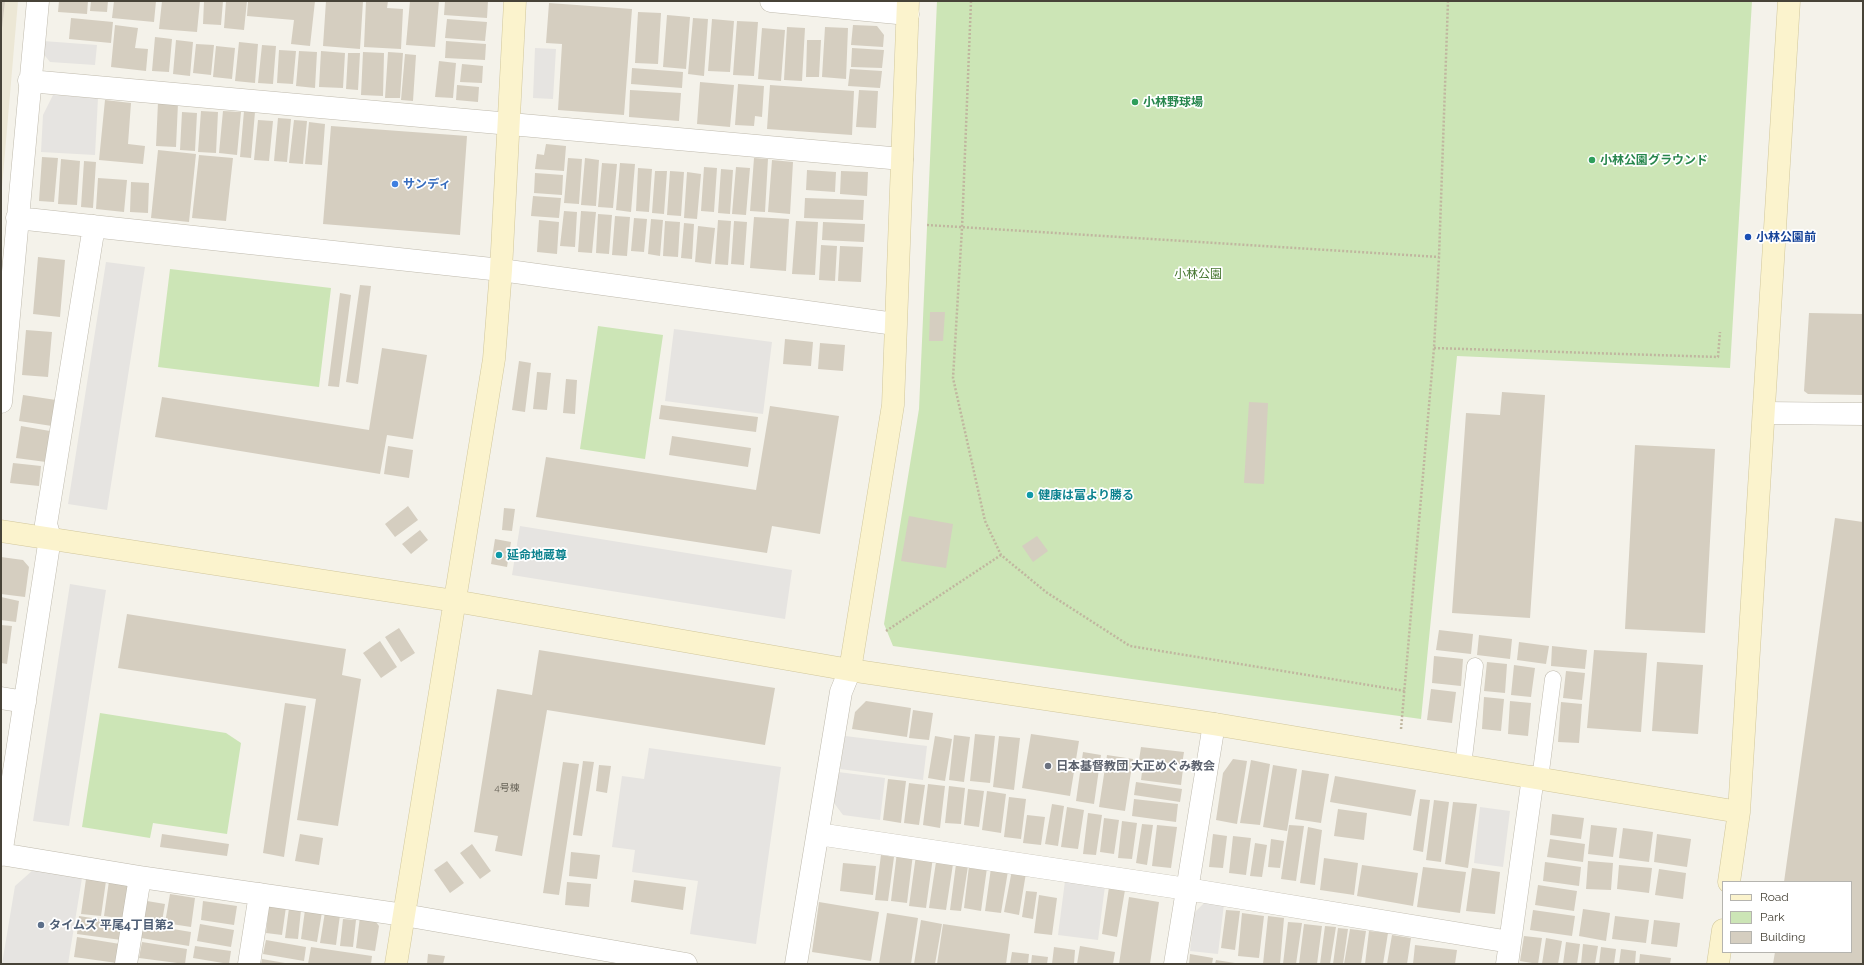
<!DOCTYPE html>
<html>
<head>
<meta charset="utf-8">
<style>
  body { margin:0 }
  #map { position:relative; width:1864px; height:965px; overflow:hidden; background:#f4f2ea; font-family:Raleway,sans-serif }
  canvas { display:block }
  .frame { position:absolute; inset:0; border:2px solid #474338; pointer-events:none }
  .legend { position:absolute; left:1722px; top:881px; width:130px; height:72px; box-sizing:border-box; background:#fff; border:1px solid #b5b4af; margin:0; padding:5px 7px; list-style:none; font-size:12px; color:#474338 }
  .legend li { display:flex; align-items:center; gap:8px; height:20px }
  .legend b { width:20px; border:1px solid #b5b4af }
</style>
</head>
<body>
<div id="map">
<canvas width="1864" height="965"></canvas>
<div class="frame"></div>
<ul class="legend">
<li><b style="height:5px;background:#fbf3cd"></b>Road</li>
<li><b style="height:11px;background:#cce5b6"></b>Park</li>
<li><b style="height:11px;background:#d5cec0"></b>Building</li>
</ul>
</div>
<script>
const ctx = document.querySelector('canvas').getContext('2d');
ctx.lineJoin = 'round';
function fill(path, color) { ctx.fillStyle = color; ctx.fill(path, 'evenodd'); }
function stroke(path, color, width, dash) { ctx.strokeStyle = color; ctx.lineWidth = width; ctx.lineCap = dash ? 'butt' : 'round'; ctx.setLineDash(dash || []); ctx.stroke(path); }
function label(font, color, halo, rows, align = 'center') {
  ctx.font = font + ' Raleway,"Noto Sans JP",sans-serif'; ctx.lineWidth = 3.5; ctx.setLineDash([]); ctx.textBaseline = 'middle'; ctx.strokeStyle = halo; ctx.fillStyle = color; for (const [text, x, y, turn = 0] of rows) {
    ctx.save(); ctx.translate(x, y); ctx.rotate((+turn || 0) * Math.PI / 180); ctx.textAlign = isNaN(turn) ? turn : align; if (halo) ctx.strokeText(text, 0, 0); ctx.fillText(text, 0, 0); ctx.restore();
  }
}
fill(new Path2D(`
  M1,1H18L1,199Z`), '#ece7d5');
fill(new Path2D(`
  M937,1H1752L1730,368L1457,356L1421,719L893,646L884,624L919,409Z
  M170,269L331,288L319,387L158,367Z
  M598,326L663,335L645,459L580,449Z
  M100,713L226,733L241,743L227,834L153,823L150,838L82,827Z`), '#cce5b6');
fill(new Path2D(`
  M43,41L97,45L95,65L50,62L42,52Z
  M535,48L556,49L553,99L533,98Z
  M53,95L98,98L95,155L41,152L43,115Z
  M106,262L145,267L107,510L68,504Z
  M674,329L772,342L763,414L665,401Z
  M520,526L792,570L785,619L512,575Z
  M70,584L106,590L69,826L33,821Z
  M845,736L927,746L923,780L840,769Z
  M649,748L781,767L756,944L690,934L698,881L632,872L635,850L612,847L622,776L644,779Z
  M838,772L885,778L880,820L843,815L834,803Z
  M1480,807L1510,811L1503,867L1474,863Z
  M33,870L82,878L68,964H2L15,886Z
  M1065,881L1105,886L1098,940L1058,935Z
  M1205,902L1224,904L1218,954L1190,951L1194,913Z`), '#e6e4e1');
fill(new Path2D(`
  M1,1H5L2,28H1Z
  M59,1H88L87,14L58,12Z
  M91,1H108L107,12L90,11Z
  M114,1H156L154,22L112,18Z
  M162,1H200L197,32L159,29Z
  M204,1H223L221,25L203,24Z
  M226,1H247L244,30L224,28Z
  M248,1H315L310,46L291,44L294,20L247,16Z
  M326,1H363L360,49L323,46Z
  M366,1H388L387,8L403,9L401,49L364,47Z
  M410,1H439L435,47L406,45Z
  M445,1H488L487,18L444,15Z
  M549,3L632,9L624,115L558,110L562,44L546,43Z
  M638,12L661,13L658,64L635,63Z
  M667,15L690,17L686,69L663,67Z
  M71,18L113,22L111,43L69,39Z
  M693,18L708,19L704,76L688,74Z
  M447,19L487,22L485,41L445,38Z
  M712,19L734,21L730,72L708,71Z
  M737,21L758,22L754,76L733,75Z
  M115,25L138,28L135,48L148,49L146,71L111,67Z
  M853,25L877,26L884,35L883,47L851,45Z
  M787,27L805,28L802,81L784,80Z
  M825,27L848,28L846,79L822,77Z
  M762,28L785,30L781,81L758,79Z
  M155,37L172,39L169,72L152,71Z
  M176,40L193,42L190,76L173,74Z
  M807,40H821L819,77H806Z
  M446,41L486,44L485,60L445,58Z
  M239,42L258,44L255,83L235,81Z
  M196,44L214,45L211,75L193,73Z
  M262,45L276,46L273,84L258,83Z
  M216,46L235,48L232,79L213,77Z
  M852,48L884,50L882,68L851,67Z
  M279,50L296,51L293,84L277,83Z
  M299,51L317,52L315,88L296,86Z
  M321,51L345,53L343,88L319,87Z
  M363,52L384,53L383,96L361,95Z
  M388,52L403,53L400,98H385Z
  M348,53H360L358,90L346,89Z
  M405,54L416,55L413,101L401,100Z
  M439,61L456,63L453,98L435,97Z
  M462,64L483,66L482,83L460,82Z
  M632,68L683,72L682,88L631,84Z
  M850,69L882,71L880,88L848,86Z
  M700,82L734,85L730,127L697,124Z
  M738,84L764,86L762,117L755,116L754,126L735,125Z
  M457,85L479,87L478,102L456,100Z
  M770,85L854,91L852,135L767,129Z
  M630,90L681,93L679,121L629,117Z
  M859,90L878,91L876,128L856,127Z
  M105,100L131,103L128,144L145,146L143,164L99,160Z
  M158,102L178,103L176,147L156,146Z
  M201,111L218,112L216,153L198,152Z
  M223,111L241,112L237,155L219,153Z
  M244,111L255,112L251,158L240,157Z
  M182,112L197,113L195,151L180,150Z
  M278,118L291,119L287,162L274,161Z
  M258,120L273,121L269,161L254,160Z
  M294,120L307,121L303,164L289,163Z
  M309,122L325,124L322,165L305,164Z
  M331,126L467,136L460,235L323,224Z
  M546,144L566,146L564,171L535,169L537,154L544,155Z
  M158,150L196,154L189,222L151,218Z
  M199,155L233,158L226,221L192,218Z
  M42,157L58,158L54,202L39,201Z
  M568,158L582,159L579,204L564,203Z
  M585,158L599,160L596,206L581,205Z
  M754,158L768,159L765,212L750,211Z
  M61,159L80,161L77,205L58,204Z
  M772,160L793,162L790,214L768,212Z
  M84,161L96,162L93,208L81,207Z
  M602,163L617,164L613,208L598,207Z
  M620,163L635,164L631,212L616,210Z
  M704,167L717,168L714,212L701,211Z
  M736,167L750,168L746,215L732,214Z
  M638,168L652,169L649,212L636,211Z
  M721,169L733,170L730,214L718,213Z
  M807,170L836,172L835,192L806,190Z
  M655,171H667L664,214L652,213Z
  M670,171L684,172L681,216L667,215Z
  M841,171L868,172L867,196L840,194Z
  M687,172L701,174L697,219L684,218Z
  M535,173L563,175L562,195L534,193Z
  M98,178L127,180L124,212L96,209Z
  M131,182L149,183L148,213L130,212Z
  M533,196L561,198L559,218L531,216Z
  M805,198L864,200L863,220L804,218Z
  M564,211L577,212L575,247L560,246Z
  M581,211L596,212L592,253L578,252Z
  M598,214L612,215L609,254L596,253Z
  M615,216L630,217L627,256L612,255Z
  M754,217L789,219L786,271L750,268Z
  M634,218L647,219L644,252L631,251Z
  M651,219L663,220L660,256L648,254Z
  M539,220L559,222L557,254L537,252Z
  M718,220L731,221L728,265L715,264Z
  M665,221L680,222L678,257L663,256Z
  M734,221L747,222L744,265L731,264Z
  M796,221L818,222L815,275L792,274Z
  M823,222L865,224L864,242L822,240Z
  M684,223L694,224L692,259L681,258Z
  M698,226L715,228L711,264L695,262Z
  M821,245L837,246L835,281L819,280Z
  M840,246L863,247L861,282L838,281Z
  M38,257L65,260L60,317L33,314Z
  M360,285L371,286L358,384L346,382Z
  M340,293L351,295L339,387L328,386Z
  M930,312H945L943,341H929Z
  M1809,313L1863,314V395L1808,394L1804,391Z
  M26,330L52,332L48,377L22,375Z
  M785,339L813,342L811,366L783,364Z
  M820,343L845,345L843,371L818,369Z
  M382,348L427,355L413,439L387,435L380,474L155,437L162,397L369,430Z
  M519,361L531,363L525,412L512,410Z
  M537,372L551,373L547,410L533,409Z
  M566,379L577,380L575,414L563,413Z
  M1502,392L1545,395L1530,618L1452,613L1466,413L1500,415Z
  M23,395L56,400L52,426L19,421Z
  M1249,402L1268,403L1264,484L1244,483Z
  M661,405L758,417L756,432L659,419Z
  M770,406L839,416L820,534L772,526L767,553L536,517L546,457L756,490Z
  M21,426L50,431L46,462L16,458Z
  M672,436L751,448L748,467L669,455Z
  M1635,445L1715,449L1705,633L1625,629Z
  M388,446L413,450L409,478L384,474Z
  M13,463L41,466L39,486L10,483Z
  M408,506L418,520L395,537L385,524Z
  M504,508L515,509L512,531L502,530Z
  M909,516L953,524L946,568L901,561Z
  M1835,518L1863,522V964H1773L1775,952H1851V882H1784Z
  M420,530L428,540L411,554L402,544Z
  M1037,536L1048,551L1033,562L1022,546Z
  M495,539L511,542L507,567L491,564Z
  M1,557L23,560L29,567L25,597L1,594Z
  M1,597L19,601L16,622L1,620Z
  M127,614L346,649L342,675L361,679L338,826L297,820L316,699L118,668Z
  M1,625L12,626L7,664L1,663Z
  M399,628L415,653L401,662L385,637Z
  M1439,630L1473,634L1471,654L1436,650Z
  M1479,635L1512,639L1510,659L1477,655Z
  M380,641L397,667L381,678L363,653Z
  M1519,642L1549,646L1546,664L1517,660Z
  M1552,646L1587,650L1585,669L1551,666Z
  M539,650L775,688L765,745L547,710L522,856L495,851L498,836L474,832L497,689L532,695Z
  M1594,650L1647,653L1641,732L1587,728Z
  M1434,656L1463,659L1461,686L1432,683Z
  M1487,662L1507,664L1505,693L1484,691Z
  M1657,662L1703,665L1698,734L1652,731Z
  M1514,665L1535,668L1531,697L1511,695Z
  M1566,671L1585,673L1582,700L1563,698Z
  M1431,689L1456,692L1452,723L1427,720Z
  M1484,697L1504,699L1501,731L1482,729Z
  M866,701L911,708L907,737L852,729L855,712Z
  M1510,701L1531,703L1528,736L1508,734Z
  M1561,702L1582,704L1579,743L1558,742Z
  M285,703L306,706L284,857L263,853Z
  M913,710L933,713L929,740L909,738Z
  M975,734L995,736L990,783L970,781Z
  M1031,734L1079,741L1070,796L1022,788Z
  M954,735L970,737L964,782L949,780Z
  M935,736L952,739L945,781L928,778Z
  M999,736L1020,738L1014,790L993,787Z
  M1141,747L1184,752L1182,765L1139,760Z
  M1083,752L1101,755L1094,804L1076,801Z
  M1107,755L1133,759L1125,811L1099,807Z
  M1233,759L1247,761L1237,824L1216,820L1223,773Z
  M1251,760L1270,764L1260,825L1240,823Z
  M583,761L594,762L582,836L573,835Z
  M563,762L579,764L559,895L543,893Z
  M1143,764L1183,769L1181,785L1141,780Z
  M599,765L611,766L607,793L596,791Z
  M1273,765L1297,769L1287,831L1263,827Z
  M1302,770L1329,774L1321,823L1295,819Z
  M1335,776L1416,790L1411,816L1330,802Z
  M888,779L906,781L901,823L883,820Z
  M1136,782L1182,789L1180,802L1134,795Z
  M909,783L925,785L919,825L904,823Z
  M928,784L945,786L940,828L923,825Z
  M949,786L965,788L961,824L945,823Z
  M968,789L984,791L979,827L964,825Z
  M987,791L1006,794L1001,833L982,830Z
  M1009,797L1026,799L1021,839L1004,837Z
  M1134,799L1178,804L1176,822L1132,816Z
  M1420,799L1430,800L1423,852L1413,850Z
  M1434,800L1449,802L1441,862L1426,860Z
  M1453,802L1477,804L1468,868L1445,864Z
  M1052,804L1064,806L1058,846L1045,844Z
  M1067,807L1084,810L1078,849L1061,847Z
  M1338,809L1367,813L1364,840L1334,836Z
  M1088,813L1102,815L1096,855L1083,854Z
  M1552,814L1584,818L1581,839L1550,835Z
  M1027,815L1045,817L1041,845L1023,843Z
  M1104,818L1119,820L1114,854L1100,852Z
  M1122,821L1137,823L1132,859L1118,858Z
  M1142,824L1153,825L1147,865L1136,863Z
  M1157,825L1177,827L1171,868L1152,866Z
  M1289,825L1304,826L1296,881L1281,879Z
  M1591,825L1617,828L1613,857L1588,854Z
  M1308,827L1322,830L1315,885L1300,883Z
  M1623,828L1653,832L1649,862L1619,858Z
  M162,834L229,844L227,856L160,847Z
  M300,834L323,838L319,865L295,861Z
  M1213,834L1227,836L1223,868L1209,867Z
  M1657,834L1691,839L1687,867L1654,862Z
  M1233,836L1251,838L1246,875L1229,873Z
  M1271,839L1284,841L1280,868L1268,867Z
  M1550,839L1585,844L1583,862L1547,857Z
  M1255,843L1267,845L1262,877L1250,876Z
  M472,844L491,871L480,879L460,853Z
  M571,852L600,855L597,879L569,876Z
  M897,852L913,854L907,903L891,901Z
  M881,855L894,857L888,901L875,900Z
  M916,855L933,857L926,908L909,906Z
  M1324,858L1358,863L1354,895L1320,890Z
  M447,861L464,883L450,893L434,870Z
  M1588,861L1613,863L1611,890L1586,889Z
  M936,862L953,864L946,910L929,908Z
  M1545,862L1581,867L1579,886L1543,881Z
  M843,863L876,866L873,895L840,891Z
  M956,864L968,866L961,911L950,910Z
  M1362,865L1418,873L1413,906L1357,896Z
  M1619,865L1652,868L1649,893L1617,889Z
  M969,866L987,868L981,911L964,908Z
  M1423,867L1466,872L1460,913L1417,907Z
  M991,868L1008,871L1001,913L985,911Z
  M1472,868L1500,872L1495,914L1466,911Z
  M1659,869L1686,873L1683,899L1655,895Z
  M1012,870L1026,873L1019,915L1004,912Z
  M86,879L106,881L101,916L81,914Z
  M634,880L686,887L683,910L631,902Z
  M109,881L129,884L124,919L104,916Z
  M567,882L591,884L589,907L565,905Z
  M1538,885L1577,891L1574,911L1535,905Z
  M1109,887L1125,890L1117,937L1102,934Z
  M1026,891L1037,892L1033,919L1022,917Z
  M170,894L195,898L191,927L165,923Z
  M1039,895L1057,898L1052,935L1034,933Z
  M1129,897L1159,902L1150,964H1119Z
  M147,901L165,904L161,927L191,932L189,946L141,938Z
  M203,901L237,906L234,925L201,920Z
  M819,902L879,912L871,961L812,952Z
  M269,905L286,907L282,935L266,933Z
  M289,908L301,910L298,939L285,938Z
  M1583,909L1610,913L1606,941L1579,936Z
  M305,910L322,912L317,942L301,939Z
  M1226,910L1240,911L1235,950L1221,948Z
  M1533,910L1575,916L1572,936L1530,930Z
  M325,912L340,915L336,945L320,943Z
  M887,913L918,918L911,964H879Z
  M1242,913L1264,916L1259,958L1238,956Z
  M79,916L123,923L121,940L77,934Z
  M1268,916L1284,918L1280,964H1263Z
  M1615,916L1649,920L1646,943L1612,939Z
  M360,917L373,918L379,926L375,951L356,948Z
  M343,919L356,920L353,947L340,946Z
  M921,920L942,924L935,964H914Z
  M1654,920L1680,923L1677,947L1651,944Z
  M1288,922L1302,923L1296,964H1283Z
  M200,924L234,930L231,947L197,941Z
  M943,924L1010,934L1006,964H937Z
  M1304,924L1322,926L1317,964H1299Z
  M1325,926L1336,927L1330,964H1320Z
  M1338,928L1348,929L1343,964H1333Z
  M1350,929L1366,931L1361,964H1344Z
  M1369,931L1388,933L1383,964H1365Z
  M1392,935L1411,938L1407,964H1387Z
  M1524,936L1542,938L1538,964L1520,961Z
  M77,937L120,944L117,963L74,957Z
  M1546,938L1562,941L1558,964H1542Z
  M266,940L306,947L304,961L263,954Z
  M142,942L187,949L185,964L139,958Z
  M1566,942L1580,944L1577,964H1563Z
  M1583,944L1598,946L1595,964H1581Z
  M1415,945L1457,950L1455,964H1413Z
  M195,946L231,951L229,964L193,958Z
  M1080,946L1115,952L1113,964H1077Z
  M311,947L372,956L371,964H308Z
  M1054,947L1075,950L1074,964H1052Z
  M1601,947L1616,949L1614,964H1599Z
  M1621,949L1636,951L1635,964H1619Z
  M1012,952L1029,954L1028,964H1010Z
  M428,954L445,956L443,964H427Z
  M1190,954L1213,958L1212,964H1189Z
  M1640,954L1671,958L1670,964H1639Z
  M1032,955L1048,957L1047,964H1031Z
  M262,959L285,963V964H261Z
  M1216,960L1235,963V964H1215Z`), '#d5cec0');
const lane = new Path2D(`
  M1463,766L1475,666
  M1540,779L1553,679`);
const street = new Path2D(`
  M771,1L908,14
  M29,81L902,159
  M17,218L501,270L895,324
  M1,402L38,1
  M1764,413L1863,414
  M1,698L25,702
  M818,834L1187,889L1510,942
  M1,854L140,877L404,915L686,964
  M1,855L50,538L46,524L94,226
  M126,964L140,877
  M249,964L260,894
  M796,964L841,692L850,670
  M1175,964L1214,724
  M1507,964L1533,777`);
const secondary = new Path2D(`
  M1,531L455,601L850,670L1214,724L1739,812
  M850,670L893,405L908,1
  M1729,882L1739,812L1789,1
  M396,964L494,359L501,270L515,1
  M1718,964L1723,930`);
stroke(lane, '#bfbaad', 17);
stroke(street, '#bfbaad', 23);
stroke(secondary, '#d1c79c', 23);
stroke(new Path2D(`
  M971,1L962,228L953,378L985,521L1001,555L1046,592L1130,646L1405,691
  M927,225L1439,257
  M1434,348L1718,357L1720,332
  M886,631L1001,555
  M1401,729L1434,348L1439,257L1448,1`), '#c0b69f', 2.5, [2, 2]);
stroke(lane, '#fff', 16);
stroke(street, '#fff', 22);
stroke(secondary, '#fbf3cd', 22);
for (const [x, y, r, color] of [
  [1135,102,4,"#2e9e5b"],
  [1592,160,4,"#2e9e5b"],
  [395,184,4,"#3f7fe0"],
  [1748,237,4,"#1a4fb4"],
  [1030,495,4,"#0f9aa8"],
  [499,555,4,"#0f9aa8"],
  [1048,766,4,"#6b7280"],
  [41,925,4,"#5c6f8a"]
]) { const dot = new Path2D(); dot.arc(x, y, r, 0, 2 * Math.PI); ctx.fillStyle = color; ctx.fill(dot); stroke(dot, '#fff', 1.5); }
label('10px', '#6a665a', null, [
  ["4号棟",507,788]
]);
label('bold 12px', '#27864d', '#fff', [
  ["小林野球場",1143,102],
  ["小林公園グラウンド",1600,160]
], 'left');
label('bold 12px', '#366cbe', '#fff', [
  ["サンディ",403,184]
], 'left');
label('bold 12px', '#164399', '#fff', [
  ["小林公園前",1756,237]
], 'left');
label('12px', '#45762f', '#fff', [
  ["小林公園",1198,274]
]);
label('bold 12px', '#0d838f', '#fff', [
  ["健康は富より勝る",1038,495],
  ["延命地蔵尊",507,555]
], 'left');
label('bold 12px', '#5b616d', '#fff', [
  ["日本基督教団 大正めぐみ教会",1056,766]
], 'left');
label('bold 12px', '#4e5e75', '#fff', [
  ["タイムズ 平尾4丁目第2",49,925]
], 'left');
</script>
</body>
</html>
